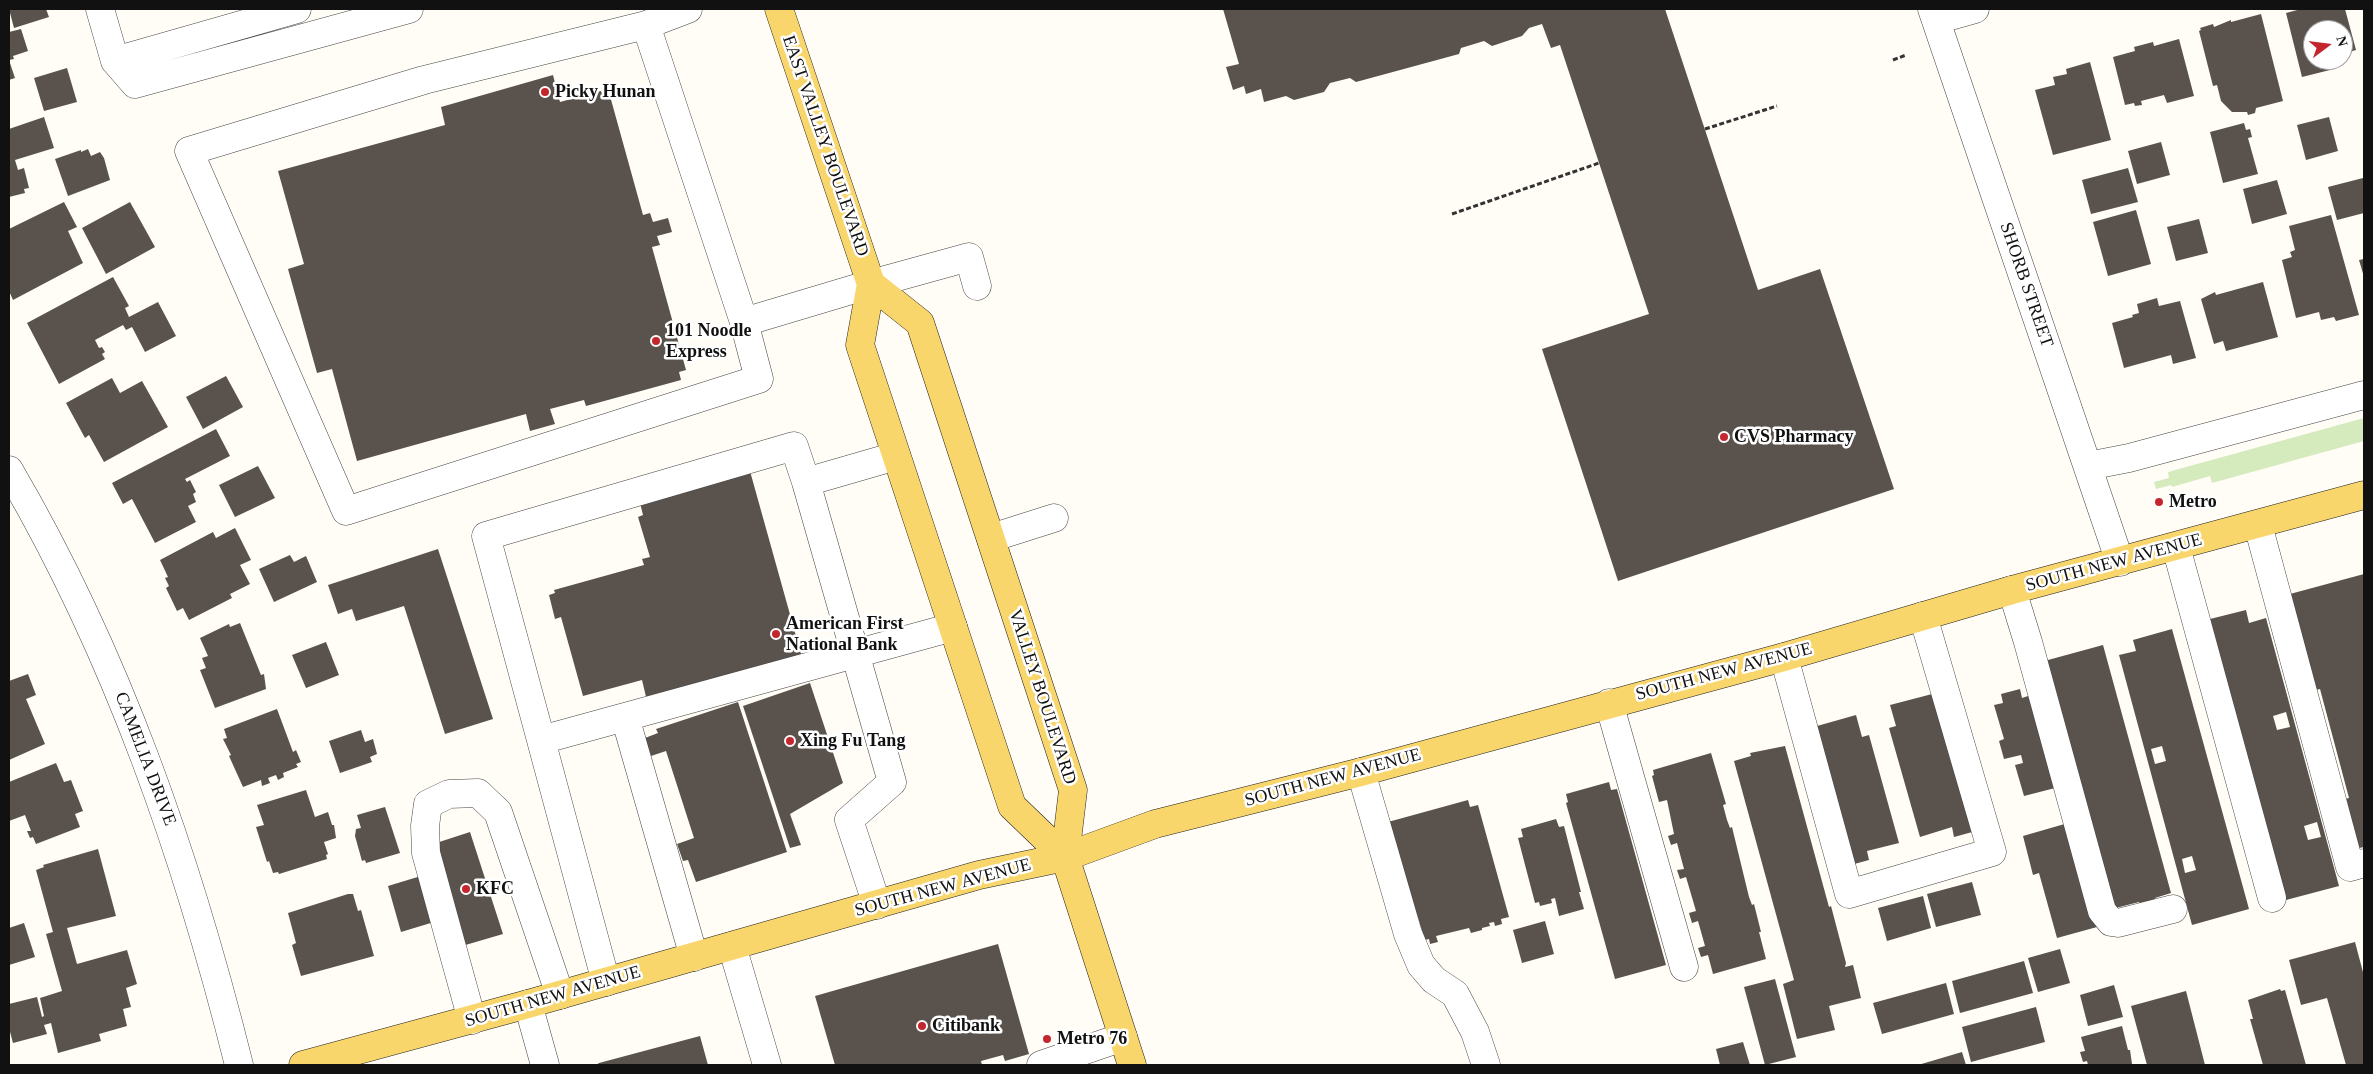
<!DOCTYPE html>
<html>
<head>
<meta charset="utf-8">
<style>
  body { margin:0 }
  #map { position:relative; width:2373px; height:1074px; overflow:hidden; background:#fffdf5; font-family:"Times New Roman",serif }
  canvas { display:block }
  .frame { position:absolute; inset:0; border:10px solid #111; pointer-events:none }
  .north { position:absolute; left:2303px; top:20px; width:50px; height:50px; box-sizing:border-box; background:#fff; border:1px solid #a0a0a0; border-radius:50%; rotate:75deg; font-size:14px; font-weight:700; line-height:20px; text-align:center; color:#111 }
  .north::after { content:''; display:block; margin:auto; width:18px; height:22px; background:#c4262e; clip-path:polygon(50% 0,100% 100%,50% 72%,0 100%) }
</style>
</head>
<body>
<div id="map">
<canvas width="2373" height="1074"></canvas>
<div class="frame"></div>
<div class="north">N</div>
</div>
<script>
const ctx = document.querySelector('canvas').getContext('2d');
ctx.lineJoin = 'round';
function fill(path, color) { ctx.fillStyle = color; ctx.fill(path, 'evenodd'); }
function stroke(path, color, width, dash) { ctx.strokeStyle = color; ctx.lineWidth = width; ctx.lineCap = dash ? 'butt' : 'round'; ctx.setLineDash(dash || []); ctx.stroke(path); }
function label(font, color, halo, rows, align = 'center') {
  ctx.font = font + ' "Times New Roman",serif'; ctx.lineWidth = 5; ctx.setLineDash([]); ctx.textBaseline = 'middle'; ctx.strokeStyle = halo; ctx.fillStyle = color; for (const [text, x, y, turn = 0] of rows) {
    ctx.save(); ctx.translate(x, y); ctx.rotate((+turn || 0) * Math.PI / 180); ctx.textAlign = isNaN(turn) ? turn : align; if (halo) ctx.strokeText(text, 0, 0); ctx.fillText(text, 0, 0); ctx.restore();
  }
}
fill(new Path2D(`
  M2364,418V441L2212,483L2210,476L2172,487L2171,485L2156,489L2154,482L2169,478L2168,472Z`), '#d5ebbd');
fill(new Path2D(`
  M9,9H46L49,17L14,28Z
  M1223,9H1665L1758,290L1820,269L1894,489L1618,581L1542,349L1649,314L1560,45L1551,48L1542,24L1529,28L1522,36L1492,46L1484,41L1461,48L1459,54L1356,82L1350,78L1330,83L1324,92L1294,100L1286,96L1264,102L1261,89L1246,94L1244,86L1233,90L1226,67L1239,64Z
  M2301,9H2345L2356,50L2343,54V30H2313V60H2327L2330,70L2302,77L2286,13Z
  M2261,14L2283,101L2256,108L2255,113L2248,115L2247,112H2232L2221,101L2217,85L2213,86L2199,31L2201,30L2200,28L2213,24L2214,27L2231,20V22Z
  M21,29L28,51L13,56L14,59L9,60L15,78L9,80V32Z
  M2179,39L2194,96L2167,103L2164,95L2141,101L2142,105L2135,106L2134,103L2125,105L2113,57L2135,51L2134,47L2153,42L2154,46Z
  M2090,62L2111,140L2053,155L2035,90L2055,85L2053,77L2067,74L2066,69Z
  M67,68L77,102L44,111L34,78Z
  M553,75L560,102L601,91L604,98L610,96L643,215L650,213L653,222L668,218L672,232L657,236L660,245L652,247L686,370L679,372L681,380L586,406L584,400L550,409L555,424L530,431L526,414L357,461L332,369L317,373L288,269L304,264L278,171L445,125L441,107Z
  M44,117L54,148L15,160L18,170L24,168L29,188L24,189L25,193L9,197V129Z
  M2329,117L2338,151L2306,160L2297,125Z
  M2244,123L2246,130L2250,129L2252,137L2248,138L2258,174L2223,183L2210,132Z
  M2161,142L2170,175L2137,184L2128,151Z
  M88,149L91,156L100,152L104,158L110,180L68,196L55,159L81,150V152Z
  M2128,168L2138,202L2091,214L2082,180Z
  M2363,178L2364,213L2337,220L2328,187Z
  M2277,180L2287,214L2252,224L2243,189Z
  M64,202L77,227L68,231L83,263L13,300L9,291V229Z
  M130,202L155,247L106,274L82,228Z
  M2136,210L2151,264L2108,276L2093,222Z
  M2331,215L2359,315L2336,321L2334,317L2321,320L2319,312L2296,318L2282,260L2292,257L2290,252L2295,250L2289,226Z
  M2199,219L2208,253L2176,261L2167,227Z
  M2364,259V277L2359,260Z
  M113,277L129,306L125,308L129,317L158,302L176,336L145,352L132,327L126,330L123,325L95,340L99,348L102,347L105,352L102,354L105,359L59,384L27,323Z
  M2263,282L2278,337L2226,351L2223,341L2214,344L2201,299L2215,292L2216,295Z
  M2157,298L2159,306L2180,301L2196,358L2173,364L2171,355L2124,368L2112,323L2133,317L2132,315L2139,313L2137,304Z
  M226,376L243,407L203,429L186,397Z
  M112,378L120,393L142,381L168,427L104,462L89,435L85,438L66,403Z
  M216,429L230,456L185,479L187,482L190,480L196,492L193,494L196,502L188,506L196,522L155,543L132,499L123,504L112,483Z
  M748,464L803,661L647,701L642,680L583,696L561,617L555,619L549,595L555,593L554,590L644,565L642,559L650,557L638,517L643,515L639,499Z
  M258,466L275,498L235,517L219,485Z
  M235,528L251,560L240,565L250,584L230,594L232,598L189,620L183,608L177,611L166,588L169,586L165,578L168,577L160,560L213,532L216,538Z
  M438,549L493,719L445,734L404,606L356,621L352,609L338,614L328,585Z
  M290,555L294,562L306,556L317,582L274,602L259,569Z
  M2364,574V847L2350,850L2337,801L2349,798L2320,689L2316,690L2290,594Z
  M2246,610L2249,623L2266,618L2339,886L2286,900L2210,619ZM2286,712L2290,727L2277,730L2273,716ZM2317,822L2321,837L2308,840L2304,826Z
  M240,623L261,675L264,674L266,689L215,708L200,670L206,668L202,658L208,656L200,638L229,624L230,627Z
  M2172,629L2249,909L2192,925L2119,655L2136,651L2133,640ZM2162,746L2166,761L2155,764L2151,749ZM2192,856L2196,870L2185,873L2182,859Z
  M326,642L339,675L306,688L292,655Z
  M2103,645L2171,893L2155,898L2156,902L2141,906L2139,902L2104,911L2037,663Z
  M28,674L36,695L26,699L45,744L9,760V681Z
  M810,683L843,783L790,814L801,845L790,848L743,706Z
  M2020,689L2022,698L2034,694L2059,787L2024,796L2015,765L2023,763L2021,755L2004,759L1999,741L2004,739L1994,705L2003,703L2001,694Z
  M1936,693L1976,831L1954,837L1952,827L1920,837L1889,728L1896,726L1890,705Z
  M738,702L787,852L696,882L688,860L683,861L677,844L694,838L666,751L651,756L645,738L658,733L656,729Z
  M277,709L293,752L296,750L301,762L296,764L298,767L283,773L284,777L278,780L276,775L268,778L270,783L262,786L261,780L243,787L229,756L231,755L223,739L227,738L224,729Z
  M1856,715L1862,737L1869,735L1899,843L1867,851L1869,860L1847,866L1810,728Z
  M361,730L365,742L373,739L377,754L370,757L372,762L340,773L329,741Z
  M1785,746L1829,907L1831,906L1846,963L1845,967L1853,965L1861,998L1829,1006L1835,1030L1797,1039L1783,984L1794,980L1734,761L1751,756L1750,753Z
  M1711,753L1726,804L1723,805L1727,820L1730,828L1732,827L1749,897L1752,905L1754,904L1761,932H1759L1766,959L1713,974L1708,955L1701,957L1698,948L1705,946L1698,921L1692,923L1689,913L1696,911L1686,877L1680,879L1677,870L1684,869L1677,843L1671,845L1668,836L1674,834L1667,800L1659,802L1652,776L1654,775L1653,770Z
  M56,763L64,782L71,780L83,811L75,814L80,827L36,844L33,837L30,838L27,831H31L25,815L9,821V782Z
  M1609,782L1611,790L1617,789L1666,965L1615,979L1566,803L1568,802L1566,794Z
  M306,790L315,817L328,812L332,825H334L336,838L324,842L328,854L326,855L327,859L279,874L278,872L273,873L269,861L267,862L256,827L264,825L257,805Z
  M1468,800L1470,807L1478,805L1509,917L1501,919L1502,924L1495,926L1494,922L1489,923L1490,926L1482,928V930L1471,933L1469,928L1436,936L1438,942L1430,944L1429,939L1425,940L1388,822Z
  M385,807L400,853L366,863L365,860L362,861L355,836L356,829L361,828L357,815Z
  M1556,819L1559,827L1564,826L1581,892H1579L1584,909L1559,916L1555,898L1551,899L1552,903L1540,906L1539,902L1535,903L1518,838L1523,837L1521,829Z
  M2068,823L2097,927L2057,938L2039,873L2033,875L2023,836Z
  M470,832L503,934L462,946L430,845Z
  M98,849L116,916L67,928L77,964L127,950L137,984L126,988L131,1007L123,1009L127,1026L99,1034L101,1041L58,1053L51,1023L44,1025L47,1034L13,1043L9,1028V1004L37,997L42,1017L44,1016L40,998L62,991L46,934L53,932L36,870L44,867L43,865Z
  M421,876L434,922L401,932L388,886Z
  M1972,882L1981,915L1936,927L1927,894Z
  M348,894H353L358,911L361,910L374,956L301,976L292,945L296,943L288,913Z
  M1923,896L1931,928L1887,941L1878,908Z
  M1545,921L1554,954L1522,963L1513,930Z
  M24,923L35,957L9,965V928Z
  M2355,942L2364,976V1065H2346L2327,998L2301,1005L2289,960Z
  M998,944L1029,1054L1005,1061L1003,1055L981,1061L982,1065H835L815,996Z
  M2060,949L2070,983L2038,992L2028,958Z
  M2024,961L2033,993L1960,1013L1952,981Z
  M1775,979L1796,1057L1765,1065L1744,987Z
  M1946,983L1954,1014L1882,1034L1873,1003Z
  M2114,985L2123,1017L2088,1026L2080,995Z
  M2280,989L2281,991L2285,990L2306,1065H2263L2250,1019H2253L2248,1000Z
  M2186,991L2205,1065H2147L2131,1006Z
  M2036,1007L2045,1042L1971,1062L1962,1027Z
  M2122,1026L2128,1050H2130L2132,1064L2135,1065H2088L2087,1061L2083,1062L2080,1052L2085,1051L2081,1037Z
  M700,1036L708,1065H596L599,1063Z
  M1743,1042L1750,1065H1720L1716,1049Z
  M1962,1052L1966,1065H1918Z`), '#5a524d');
const minor = new Path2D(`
  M100,9L115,61L297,9
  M688,9L646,25L744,322L871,284L969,257L977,286
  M1932,9L2120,562
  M1936,20L1975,9
  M646,25L424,80L189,151L346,511L759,379L744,322
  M115,61L135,84L409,9
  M2088,466L2129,458L2364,395
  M9,470C118,656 187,857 239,1065
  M806,482L892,782L849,820L877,905
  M2258,525L2350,867L2364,863
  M991,538L1054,518
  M2176,547L2272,898
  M2012,590L2028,642L2102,911L2111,922L2118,923L2173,909
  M1784,657L1849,894L1992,852L1923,616
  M1609,703L1684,967
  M625,717L694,957
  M541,740L486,536L794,446L806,482L896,456
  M1361,772L1408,934L1421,965L1434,980L1455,994L1475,1032L1486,1065
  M732,946L767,1065
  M606,982L541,740L953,627
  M528,1004L545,1065
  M472,1020L426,853L425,826L428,804L449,794L478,793L498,812L560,995
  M1041,1065L1123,1037`);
const major = new Path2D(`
  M779,9L871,284L860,345L1012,806L1065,857
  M871,284L920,323L1073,790L1065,857L1132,1065
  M303,1065L528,1004L979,875L1065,857L1155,824L1361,772L1784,657L2012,590L2364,495`);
stroke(minor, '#444', 29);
stroke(major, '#222', 29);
stroke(new Path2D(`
  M1893,60L1906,55
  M1705,129L1777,106
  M1452,214L1599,163`), '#333', 3, [5, 2.5]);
stroke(minor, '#fff', 28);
stroke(major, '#f9d66b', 28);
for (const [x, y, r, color] of [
  [545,92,5,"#c4262e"],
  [656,341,5,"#c4262e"],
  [1724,437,5,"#c4262e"],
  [2159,502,5,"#c4262e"],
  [776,634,5,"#c4262e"],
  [790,741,5,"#c4262e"],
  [466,889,5,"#c4262e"],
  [922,1026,5,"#c4262e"],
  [1047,1039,5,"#c4262e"]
]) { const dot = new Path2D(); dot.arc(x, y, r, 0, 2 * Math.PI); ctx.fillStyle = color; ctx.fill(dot); stroke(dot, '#fff', 2); }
label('bold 18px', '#111', '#fff', [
  ["Picky Hunan",555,92],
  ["101 Noodle",666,331],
  ["Express",666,352],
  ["CVS Pharmacy",1734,437],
  ["Metro",2169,502],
  ["American First",786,624],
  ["National Bank",786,645],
  ["Xing Fu Tang",800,741],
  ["KFC",476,889],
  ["Citibank",932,1026],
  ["Metro 76",1057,1039]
], 'left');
label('18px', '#111', '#fff', [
  ["EAST VALLEY BOULEVARD",825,146,71],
  ["SHORB STREET",2026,285,71],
  ["SOUTH NEW AVENUE",2114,563,-15],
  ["SOUTH NEW AVENUE",1724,672,-15],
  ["VALLEY BOULEVARD",1042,697,72],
  ["CAMELIA DRIVE",145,759,69],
  ["SOUTH NEW AVENUE",1333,778,-15],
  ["SOUTH NEW AVENUE",943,888,-15],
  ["SOUTH NEW AVENUE",553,997,-16]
]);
</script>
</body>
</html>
